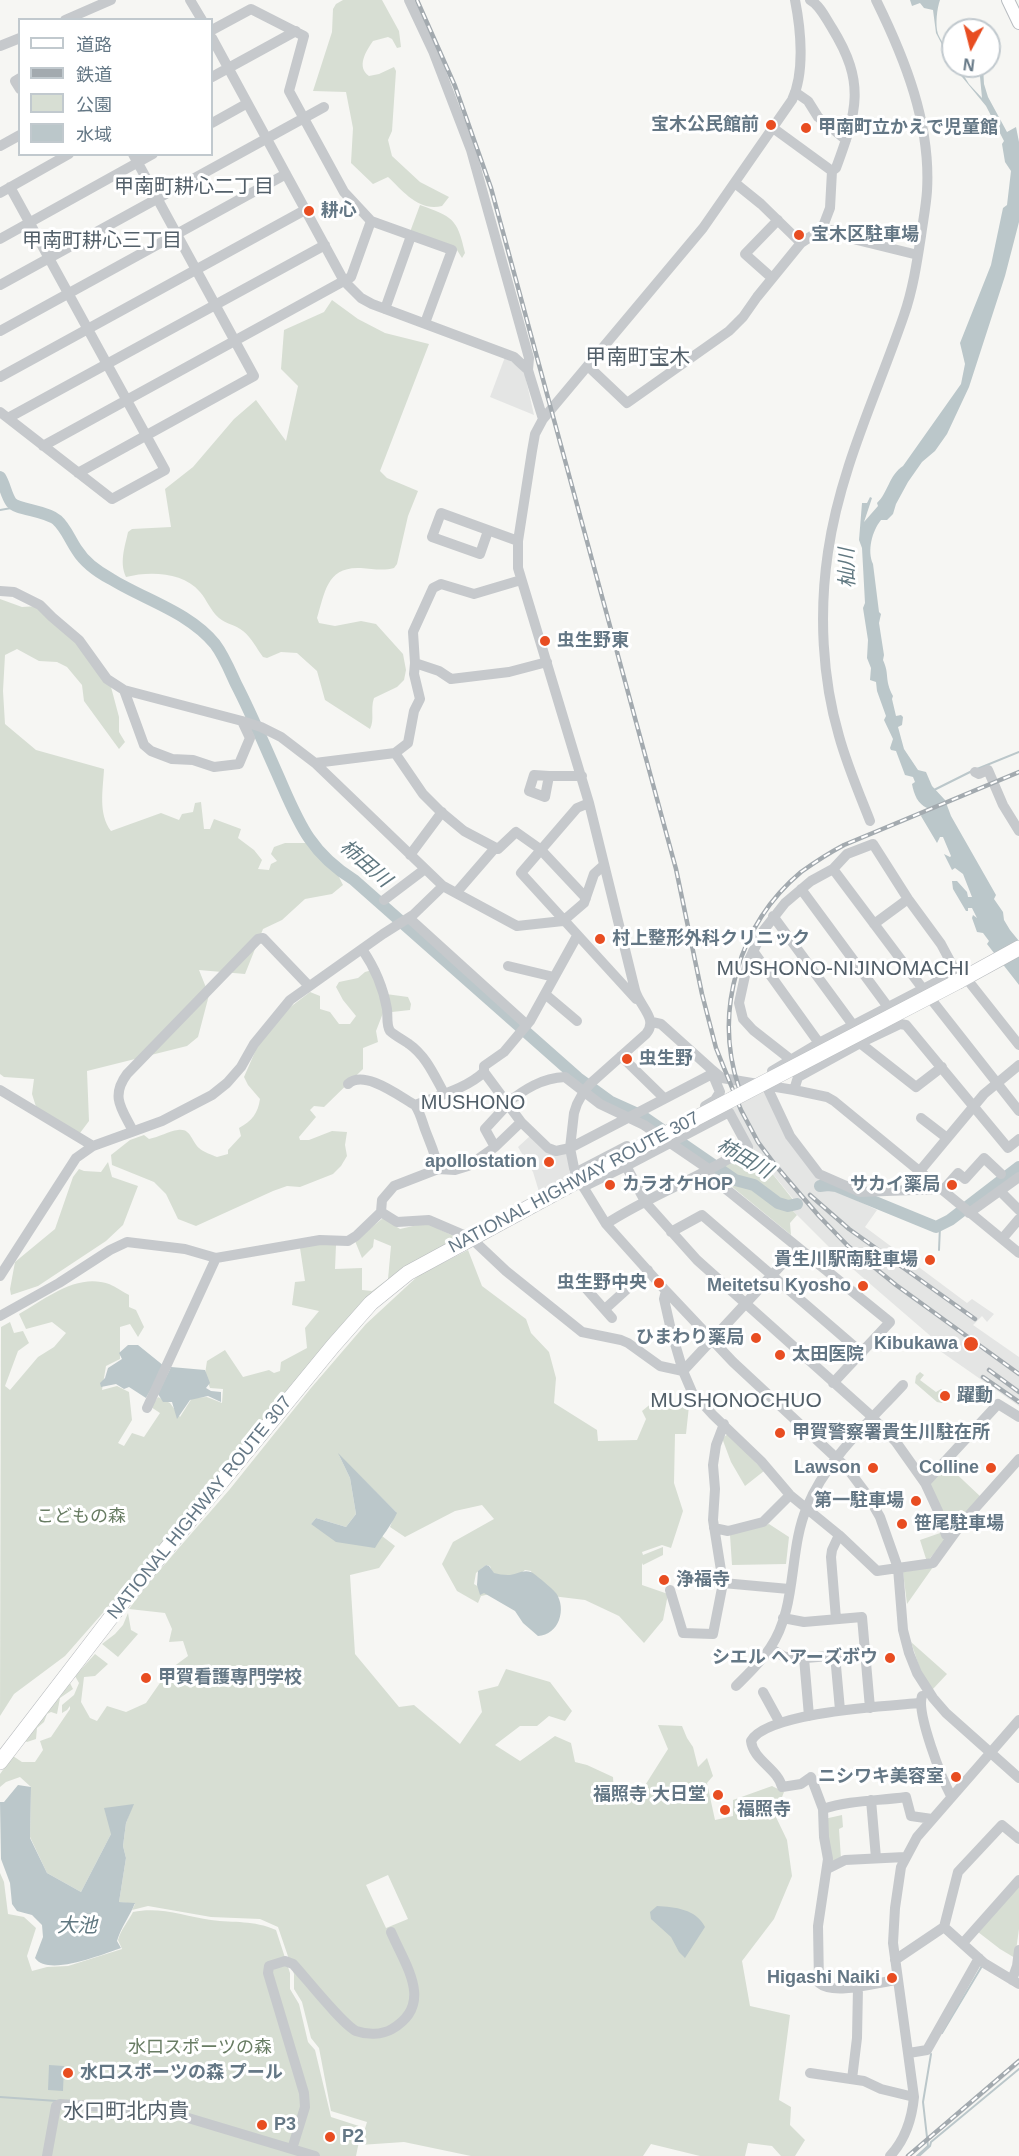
<!DOCTYPE html>
<html>
<head>
<meta charset="utf-8">
<style>
  body { margin:0 }
  #map { position:relative; width:1019px; height:2156px; overflow:hidden; background:#f6f6f3; font-family:Arial,"Noto Sans JP",sans-serif }
  canvas { display:block }
  .legend { position:absolute; left:18px; top:18px; width:195px; height:138px; box-sizing:border-box; background:#fff; border:2px solid #c1c9ce; margin:0; padding:8px 10px; list-style:none; font-size:18px; color:#647785 }
  .legend li { display:flex; align-items:center; gap:12px; height:30px }
  .legend b { width:30px; border:2px solid #c1c9ce }
  .north { position:absolute; left:941px; top:18px; width:60px; height:60px; box-sizing:border-box; background:#fff; border:2px solid #c1c9ce; border-radius:50%; rotate:187deg; font-size:16px; font-weight:700; line-height:24px; text-align:center; color:#647785 }
  .north::after { content:''; display:block; margin:auto; width:21px; height:27px; background:#e84d21; clip-path:polygon(50% 0,100% 100%,50% 72%,0 100%) }
</style>
</head>
<body>
<div id="map">
<canvas width="1019" height="2156"></canvas>
<ul class="legend">
<li><b style="height:8px;background:#fff"></b>道路</li>
<li><b style="height:8px;background:#a3aaaf"></b>鉄道</li>
<li><b style="height:16px;background:#d7ded3"></b>公園</li>
<li><b style="height:16px;background:#bbc7ca"></b>水域</li>
</ul>
<div class="north">N</div>
</div>
<script>
const ctx = document.querySelector('canvas').getContext('2d');
ctx.lineJoin = 'round';
function fill(path, color) { ctx.fillStyle = color; ctx.fill(path, 'evenodd'); }
function stroke(path, color, width, dash) { ctx.strokeStyle = color; ctx.lineWidth = width; ctx.lineCap = dash ? 'butt' : 'round'; ctx.setLineDash(dash || []); ctx.stroke(path); }
function label(font, color, halo, rows, align = 'center') {
  ctx.font = font + ' Arial,"Noto Sans JP",sans-serif'; ctx.lineWidth = 6; ctx.setLineDash([]); ctx.textBaseline = 'middle'; ctx.strokeStyle = halo; ctx.fillStyle = color; for (const [text, x, y, turn = 0] of rows) {
    ctx.save(); ctx.translate(x, y); ctx.rotate((+turn || 0) * Math.PI / 180); ctx.textAlign = isNaN(turn) ? turn : align; if (halo) ctx.strokeText(text, 0, 0); ctx.fillText(text, 0, 0); ctx.restore();
  }
}
fill(new Path2D(`
  M505,357L519,367L525,375L534,415L490,397Z
  M765,1091L822,1180L816,1182L822,1188H831L877,1210L865,1227L967,1303L972,1299L994,1314L987,1322L982,1316L973,1325L1019,1357V1406L930,1344L934,1339L839,1257L791,1209L794,1200L752,1148L730,1108Z
  M530,1136L568,1152L573,1176L540,1195L533,1172L518,1147Z
  M1019,2058V2065L929,2141L928,2136Z`), '#e4e5e4');
fill(new Path2D(`
  M343,0H382L399,31L401,47L397,48L392,39L388,37L373,41C366,51 356,67 369,76L379,74L394,67L396,71L392,131L388,140L392,156L420,182L449,197L442,206C419,212 403,191 388,177L373,184L351,163L353,128L346,92L313,91L332,32L333,9L336,4Z
  M420,205C452,217 457,217 465,253L462,258L457,250L410,232Z
  M332,300L358,319L385,333L429,344L380,471L387,478L418,491L408,516L397,564L394,568C384,571 372,569 361,568C327,566 325,592 317,618L319,623L335,626L361,621L376,624L403,654L406,670L404,680L397,687L374,698C370,710 375,719 370,729L325,700L317,671L297,653L281,652L267,658L263,657C257,649 251,637 243,631C236,625 226,624 219,618C210,610 207,600 200,592C183,572 150,571 126,577C119,563 125,546 128,532L132,529L171,527L165,489L193,467L234,419L256,400L286,441L298,386L281,369L284,330L324,312Z
  M0,599L22,607L38,606L81,646L111,687L119,717V732L125,742L119,749L84,701L82,685L67,667L57,662L39,661L17,649L5,655L3,691L5,724L36,750L104,769C103,790 98,814 111,831L161,813L179,820L182,814L193,812L195,803L201,802L204,829H210L214,819L241,829L238,838L254,850L262,860L258,869L269,870L271,864L277,861L271,854L274,847L285,843H306L336,871L343,885L332,894L305,899L282,920L263,929L245,974L199,970L209,995L198,1037L187,1046L87,1071L89,1121L80,1133L37,1110L32,1094L34,1079L4,1077L0,1074Z
  M372,970L386,994L408,997L411,1004L410,1010L383,1013L376,1031L378,1042L363,1048V1069L324,1107L314,1106L310,1110L316,1117L299,1137L300,1140H309L332,1131L347,1132L345,1145L347,1156L341,1166L333,1174L300,1187L287,1186L273,1191L196,1226L178,1219L166,1194L154,1182L112,1165L111,1155L130,1140L144,1135L149,1139C159,1137 169,1131 178,1130C191,1128 191,1141 199,1148C203,1152 212,1155 217,1157L228,1154V1150L241,1136L239,1128C252,1121 258,1113 260,1099L248,1085L244,1077L258,1045L289,1008L310,992L320,996V1009L330,1012L339,1024H350L356,1016L343,1000L336,987L339,982L358,978L365,972Z
  M752,1148L794,1201L791,1209L797,1215L790,1223L791,1235L714,1172Z
  M108,1162L112,1177L138,1186L123,1225L106,1241L38,1286L11,1295L10,1289L15,1262L55,1229L73,1177L79,1169L84,1171L101,1172Z
  M383,1218L400,1229L426,1223L460,1239L409,1264L65,1656L14,1694L0,1716L1,1327L10,1322L14,1333L23,1331L29,1343L18,1351L5,1386L10,1390L38,1357L54,1347L66,1333L52,1322L26,1329L19,1314C46,1299 76,1273 109,1284C116,1287 123,1292 129,1295V1307L136,1310L144,1327L138,1337L130,1324L120,1327V1359L106,1366L102,1390L117,1386L129,1392L132,1420L118,1443L124,1446L132,1433L144,1437L160,1413L151,1407L158,1397L170,1403L180,1417L192,1398L207,1397L222,1403L223,1389L210,1388L205,1374L207,1361L225,1350L243,1377L269,1370L274,1373L280,1371L281,1362L307,1348L305,1328L319,1311L292,1305L295,1282L305,1281L300,1248L318,1244L336,1245L335,1269L362,1268V1290L372,1291L388,1279L391,1246L374,1239L373,1247L362,1258L355,1241Z
  M468,1250L482,1286L526,1319L531,1333L549,1352L556,1378L554,1403L597,1430L598,1441L637,1440L646,1419L642,1411L658,1398L689,1406L686,1434H675L674,1483L683,1511L671,1548L662,1545L642,1552L643,1555L663,1547V1555L643,1565L642,1563V1585L668,1594L663,1620L644,1643L619,1616L585,1600L544,1595L534,1581L531,1571L525,1570L516,1577L493,1575L490,1566L486,1565L476,1573L474,1584L490,1594L481,1596L478,1603L457,1591L442,1564L453,1542L494,1519L482,1505L455,1511L405,1537L390,1527L396,1512L339,1455L350,1478L356,1514L346,1527L316,1518L311,1524L382,1536L395,1546L379,1568L350,1575L355,1654L399,1707L414,1705L460,1744L482,1712L478,1691L498,1686L506,1669L550,1682L572,1711L565,1721L549,1716L537,1726H520L495,1745L520,1761L555,1736L571,1743L575,1762L587,1765L613,1777L614,1792L624,1782L644,1787L668,1749L658,1725L682,1726L687,1738L693,1747L698,1767L707,1758L713,1776L707,1783L715,1820L733,1816V1800L772,1786L784,1792L775,1815L787,1840L792,1876L774,1919L742,1961L750,2006L790,2015L779,2100L791,2107L790,2125L805,2140L795,2156H781L772,2146L748,2143L745,2156H700L651,2144L643,2156H471L404,2142L360,2145L367,2122L331,2111L319,2048L311,2038L302,2002L294,1989V1974L278,1927L260,1919L211,1917L148,1906L132,1910L135,1904L119,1902L126,1858L123,1846L126,1823L133,1804L111,1834L81,1892L47,1873L30,1837L31,1787L20,1777L6,1782L0,1787V1774L13,1756L22,1762H35L43,1750L40,1741L51,1737L70,1709V1706L67,1710L62,1713V1705L74,1695L79,1683L75,1676L95,1654L108,1664L95,1676L84,1677L81,1702L90,1718L97,1721L107,1706L126,1712L146,1703L169,1670L188,1656L183,1641L169,1642L172,1629L165,1613L129,1609L145,1587L230,1489L311,1388L366,1324L419,1275ZM388,1875L408,1919L386,1928L366,1885Z
  M920,1372L924,1375L920,1380L936,1392L941,1389L949,1394L950,1397L942,1403L937,1402L915,1383L916,1376Z
  M728,1434L764,1471L745,1486L731,1462L722,1438Z
  M947,1465L982,1498L951,1534L929,1485Z
  M769,1524L789,1537L786,1564L732,1565L730,1535Z
  M943,1532L944,1541L927,1562L920,1540Z
  M933,1567L907,1604L903,1572Z
  M128,1613L131,1630L138,1634L118,1657L102,1644L115,1634L123,1625Z
  M911,1642L947,1674L932,1690L920,1669Z
  M70,1683L73,1689L60,1698L57,1714L51,1712L47,1714L44,1722L37,1728L36,1739L27,1742L25,1741Z
  M842,1815L843,1827L839,1829L841,1859L830,1864L824,1819Z
  M0,1873L4,1882L8,1914L24,1917L36,1928L27,1956L32,1971L47,1967L68,1966L122,1949L118,1940C121,1929 128,1922 133,1912C159,1906 185,1916 211,1920C235,1923 253,1920 276,1930L290,1973V1989L299,2004L308,2042L315,2050L331,2117L362,2127L356,2156H0Z
  M1019,1885V1929L1015,1958L1000,1949L978,1932Z`), '#d7ded3');
fill(new Path2D(`
  M910,0H940C937,8 935,25 938,34C943,46 953,53 953,66L936,33L933,10L924,8L920,3L912,6Z
  M953,66H958L969,84L982,98L979,66H983L984,84L988,97L1007,132L1016,127L1019,142V222L1005,276L969,387L947,434L935,451L922,462L908,482L896,504L893,514L887,520H881C872,531 867,551 873,564L879,612L881,614L879,623L884,655L883,660C890,675 884,679 893,696L892,699L896,716L901,715L903,717L902,725L898,727L904,749L918,770L926,772L932,786L945,800L951,816L996,895L994,899L1003,912L1004,920L1010,930L1019,941V985L987,944L989,941L983,933L977,932L972,918L973,915L977,918L972,908H968V911H966L953,889L952,881H957L967,892L968,897H972L963,874L955,868L952,870L944,854L950,857L951,856L943,837H940L937,843L921,816L923,812L927,813V808C918,804 914,795 912,784L915,782L913,777L905,775L896,751L891,750L890,748L893,739L884,720L886,716L877,691L876,682L870,680L871,668L867,658L868,640L863,608L865,603L862,548L859,540L862,503H867L870,497L872,498L864,522L878,506L877,503C888,493 889,475 903,466L961,384L965,364L960,343L991,265L1003,208L1007,205L1011,171L1005,162L1002,144L1004,141L986,106Z
  M128,1345H138L164,1366L146,1398L129,1387L124,1389L116,1384L101,1387L100,1383L105,1378L108,1368L122,1359L119,1353Z
  M171,1367L205,1370L210,1383L206,1388L211,1391L221,1392V1402L208,1396L190,1400L177,1419L172,1402H163L158,1394Z
  M338,1453L397,1513C391,1526 382,1536 375,1548L336,1542L311,1524L316,1518L346,1527L356,1514L350,1478Z
  M486,1565L489,1566L494,1573C498,1574 503,1575 508,1575C515,1575 523,1569 531,1572C535,1574 553,1589 556,1593C567,1609 559,1635 538,1636L523,1623L515,1611L484,1593L480,1595L477,1585L478,1571Z
  M18,1785L31,1787L30,1838L47,1873L81,1892L111,1834L104,1808L134,1804L126,1823L123,1846L126,1858L119,1902L135,1903C130,1916 121,1927 117,1941L121,1948C103,1954 48,1977 35,1958L43,1937L42,1925L32,1915L17,1911L12,1904L10,1883L1,1859L0,1802H4Z
  M657,1906C675,1907 696,1909 705,1927L685,1958L679,1952L671,1937L651,1919L650,1912Z
  M49,2065L64,2066L63,2091L48,2090Z`), '#bbc7ca');
stroke(new Path2D(`
  M0,510L17,507
  M977,769L1019,752
  M934,790L972,771
  M939,1250L940,1226
  M942,2033L982,1966
  M0,2097L57,2101
  M917,2156L928,2146L923,2102L931,2054
  M919,2156L930,2146L931,2142L1019,2069`), '#bbc7ca', 2);
stroke(new Path2D(`
  M0,477C5,485 6,495 11,502C16,510 45,510 57,520C66,528 70,540 77,550C85,563 98,572 111,579C145,600 189,612 215,644C224,656 230,671 236,684C251,713 263,742 276,771C297,818 307,851 354,880L578,1078L611,1102L642,1116L735,1180L754,1185L778,1203L788,1206L797,1204
  M820,1186L828,1185L836,1186L936,1227L950,1220L1019,1167`), '#bbc7ca', 12);
const major = new Path2D(`
  M1008,0L1019,23`);
const highway = new Path2D(`
  M959,981L1019,948
  M0,1762L122,1603L333,1346L371,1303L408,1273L631,1152`);
stroke(major, '#b8bcc0', 14);
stroke(highway, '#b8bbbe', 16);
stroke(new Path2D(`
  M190,0L202,20
  M409,0L433,51L471,150L529,358L528,370
  M795,0C801,30 805,73 792,100L703,228L543,419L535,434L532,451L518,541V568L589,803L635,990C639,1006 659,1019 646,1034L591,1083L584,1091L577,1104L574,1113L570,1148L574,1168L579,1180L606,1224L666,1291L733,1362L847,1468L868,1496L880,1517L898,1568L903,1630L909,1653L917,1673L933,1698L946,1713L1019,1778
  M65,20L111,0
  M212,30L251,9L304,36L289,91L344,192L371,221L452,250L425,323
  M212,38L344,281L361,298L372,304L514,357L528,370L543,419
  M0,46L20,38
  M212,77L296,31
  M20,78L15,81L20,89
  M795,92L808,101L818,117L846,140
  M212,123L246,104
  M773,128L832,171
  M0,146L20,135
  M735,183L761,204L801,243
  M0,193L69,154
  M822,229L849,233L857,240L918,255
  M0,239L153,154
  M772,278L745,254L778,220
  M0,285L324,107
  M385,309L411,236
  M0,331L286,174
  M588,366L627,403L729,331L743,317L757,297L801,243L822,229L830,208L832,171L836,168C857,111 866,83 832,28C826,19 820,5 810,0
  M0,377L305,210
  M0,412L112,499L165,470L10,187
  M8,418L325,245
  M43,446L351,277L371,221
  M78,473L254,376L133,154
  M488,531L480,554L432,537L441,513L518,541
  M0,591L14,592L40,605L52,617L79,640L107,679L124,690L242,721L261,727L281,737L315,763L443,886L517,926L563,921L584,903L594,874L604,865
  M415,663L439,671L451,679L509,672L547,662
  M124,690L144,745L151,751L172,759L193,760L214,767L239,764L250,738L242,721
  M395,753L423,794L440,811L464,831L498,849L516,832L540,849L586,898
  M315,763L395,753L408,743L414,711L420,699L414,674L415,663L413,632L433,588L441,584L474,594L521,580
  M975,772L979,774L988,770L1003,805L1019,831
  M549,776L534,775L529,791L545,797L549,776H582
  M589,803L577,808L521,873L636,999
  M870,821C859,793 847,765 839,736C822,678 819,612 828,552C840,469 877,394 904,315C913,289 917,262 921,236C923,221 926,206 927,191C931,124 905,59 876,0
  M410,855L442,812
  M833,869L923,989L1019,1111
  M801,889L888,1007
  M456,893L495,848
  M384,900L425,869
  M773,916L853,1025
  M409,918L527,1025
  M874,924L908,899
  M362,949C375,968 383,986 387,1009C388,1015 386,1025 390,1031C395,1036 404,1040 409,1044C426,1056 434,1075 444,1093
  M753,951L819,1043
  M508,966L554,977
  M966,978L1019,1045
  M545,994L577,1021
  M652,1022L661,1024L710,1068L720,1092L715,1100L705,1106
  M860,1043L916,1087L942,1067
  M621,1056L664,1098
  M710,1068L722,1078L794,1090L827,1097L834,1101L1019,1253
  M772,1071L819,1043L956,972L941,944L908,899L873,844L847,854L833,869L811,881L785,903L763,931L748,962L739,1003L743,1019L753,1030L790,1059L798,1077L794,1090
  M484,1072L521,1122L548,1148L556,1151L570,1148L712,1074
  M798,1077L860,1043L900,1024L906,1025L1008,1148L1019,1139
  M348,1084C364,1069 399,1096 415,1105C437,1096 466,1089 484,1072V1066L504,1052L530,1021L577,936
  M766,1085L790,1136L819,1174L860,1192L941,1189
  M0,1090L93,1146
  M507,1103C525,1089 542,1078 565,1077L600,1104L644,1125L710,1170
  M415,1105C421,1114 422,1122 426,1132C431,1145 436,1155 438,1169
  M921,1118L947,1138
  M133,1131C122,1109 110,1097 127,1074L258,939L263,938L309,986
  M495,1147L485,1129L508,1104
  M705,1172L890,1322L833,1383
  M919,1172L984,1094L1019,1065
  M575,1173L627,1146
  M583,1187L626,1166
  M943,1190L958,1173L965,1179L984,1158L1001,1174
  M1000,1191L1019,1210
  M381,1212L397,1222L429,1220L471,1238L506,1271L582,1332L621,1340L628,1343L660,1366L683,1371
  M969,1213L1019,1177
  M606,1224C650,1195 703,1177 748,1147L729,1112L626,1166L646,1203L697,1260L868,1413L896,1442L925,1483L938,1511L946,1535L950,1538
  M671,1232L702,1215L862,1353
  M1002,1239L1019,1219
  M0,1276L76,1158L93,1146L162,1121L212,1095L227,1083L241,1067L254,1044L290,1000L383,934L413,915L443,886
  M582,1284L612,1318
  M584,1287L596,1276
  M666,1291L664,1299L671,1330L683,1371L692,1392L713,1415L761,1461L790,1495L839,1535L877,1571L933,1563L962,1523L1019,1459
  M605,1309L648,1270
  M0,1316L59,1283L110,1250L127,1242L185,1249L216,1258L320,1240L348,1241L356,1236L381,1212L382,1200L394,1186L438,1169L455,1170L468,1166L495,1147L521,1122
  M683,1371L797,1248
  M147,1408L216,1258
  M925,1483L998,1404L1019,1417
  M714,1528L728,1531L763,1522L790,1495
  M723,1583L789,1589
  M670,1590L683,1633L713,1634L723,1583L713,1520L715,1489L713,1465L716,1445L724,1424
  M783,1618L804,1622L862,1617L870,1708
  M836,1619L831,1557L832,1550L839,1535
  M770,1648L783,1656L794,1659L865,1653
  M835,1655L840,1710
  M804,1658L809,1716
  M736,1686C748,1674 761,1662 770,1648C798,1607 788,1551 807,1507C826,1460 869,1422 903,1385
  M763,1692L780,1723
  M922,1696C916,1713 942,1779 951,1796
  M871,1800L876,1858
  M823,1809C850,1800 878,1801 906,1797L911,1816L932,1819
  M827,1869L845,1860L905,1857
  M944,1927L984,1963L1019,1984
  M963,1943L1019,1880
  M895,1960L944,1927L958,1872L1002,1825L1019,1839
  M897,1980C878,1982 834,1996 819,1983L818,1926L828,1859L824,1837L823,1809L811,1777L801,1784L782,1787C778,1769 753,1760 751,1741C767,1712 887,1706 919,1703
  M1012,1980L1017,1966L1019,1950
  M909,2053L927,2050L979,1958
  M810,2073L864,2081L881,2089L914,2097
  M852,2079L857,2038L858,1987
  M292,2149L305,2107L304,2093L268,1973L269,1966L285,1961L293,1964C306,1978 342,2024 356,2031C367,2035 382,2035 392,2029C435,2004 405,1965 391,1932
  M47,2156L56,2106L60,2104L148,2110L175,2114L315,2156
  M890,2156C905,2140 912,2118 914,2097L893,1943L895,1908L901,1867L917,1837L1019,1720`), '#c6c9cc', 10);
stroke(major, '#fff', 12);
stroke(highway, '#fff', 15);
const rail = new Path2D(`
  M417,0L455,86L491,188L676,869L702,994L716,1048L741,1110L758,1142L776,1166L819,1216L848,1246L896,1285L1019,1374
  M739,1088C713,1011 739,924 801,872C815,862 829,853 844,845L1019,772
  M810,1195L849,1229L975,1319
  M989,1370L1019,1392
  M983,1377L1019,1402
  M908,2156L1019,2061`);
stroke(rail, '#a3aaaf', 4.5);
stroke(rail, '#fff', 2, [7]);
const highwayBridge = new Path2D(`
  M631,1152L959,981`);
stroke(highwayBridge, '#b8bbbe', 16, []);
stroke(highwayBridge, '#fff', 15);
for (const [x, y, r, color] of [
  [771,125,6,"#e84d21"],
  [806,128,6,"#e84d21"],
  [309,211,6,"#e84d21"],
  [799,235,6,"#e84d21"],
  [545,641,6,"#e84d21"],
  [600,939,6,"#e84d21"],
  [627,1059,6,"#e84d21"],
  [549,1162,6,"#e84d21"],
  [610,1185,6,"#e84d21"],
  [952,1185,6,"#e84d21"],
  [930,1260,6,"#e84d21"],
  [659,1283,6,"#e84d21"],
  [863,1286,6,"#e84d21"],
  [756,1338,6,"#e84d21"],
  [971,1344,8,"#e84d21"],
  [780,1355,6,"#e84d21"],
  [945,1396,6,"#e84d21"],
  [780,1433,6,"#e84d21"],
  [873,1468,6,"#e84d21"],
  [991,1468,6,"#e84d21"],
  [916,1501,6,"#e84d21"],
  [902,1524,6,"#e84d21"],
  [664,1580,6,"#e84d21"],
  [890,1658,6,"#e84d21"],
  [146,1678,6,"#e84d21"],
  [956,1777,6,"#e84d21"],
  [718,1795,6,"#e84d21"],
  [725,1810,6,"#e84d21"],
  [892,1978,6,"#e84d21"],
  [68,2073,6,"#e84d21"],
  [262,2125,6,"#e84d21"],
  [330,2137,6,"#e84d21"]
]) { const dot = new Path2D(); dot.arc(x, y, r, 0, 2 * Math.PI); ctx.fillStyle = color; ctx.fill(dot); stroke(dot, '#fff', 2); }
label('bold 18px', '#647785', '#fff', [
  ["宝木公民館前",759,125,"right"],
  ["甲南町立かえで児童館",818,128],
  ["耕心",321,211],
  ["宝木区駐車場",811,235],
  ["虫生野東",557,641],
  ["村上整形外科クリニック",612,939],
  ["虫生野",639,1059],
  ["apollostation",537,1162,"right"],
  ["カラオケHOP",622,1185],
  ["サカイ薬局",940,1185,"right"],
  ["貴生川駅南駐車場",918,1260,"right"],
  ["虫生野中央",647,1283,"right"],
  ["Meitetsu Kyosho",851,1286,"right"],
  ["ひまわり薬局",744,1338,"right"],
  ["Kibukawa",958,1344,"right"],
  ["太田医院",792,1355],
  ["躍動",957,1396],
  ["甲賀警察署貴生川駐在所",792,1433],
  ["Lawson",861,1468,"right"],
  ["Colline",979,1468,"right"],
  ["第一駐車場",904,1501,"right"],
  ["笹尾駐車場",914,1524],
  ["浄福寺",676,1580],
  ["シエル ヘアーズボウ",878,1658,"right"],
  ["甲賀看護専門学校",158,1678],
  ["ニシワキ美容室",944,1777,"right"],
  ["福照寺 大日堂",706,1795,"right"],
  ["福照寺",737,1810],
  ["Higashi Naiki",880,1978,"right"],
  ["水口スポーツの森 プール",80,2073],
  ["P3",274,2125],
  ["P2",342,2137]
], 'left');
label('18px', '#647785', '#fff', [
  ["NATIONAL HIGHWAY ROUTE 307",574,1183,-28],
  ["NATIONAL HIGHWAY ROUTE 307",200,1508,-51]
]);
label('18px', '#687c63', '#fff', [
  ["こどもの森",81,1517],
  ["水口スポーツの森",200,2048]
]);
label('20px', '#525f69', '#fff', [
  ["甲南町耕心二丁目",194,187],
  ["甲南町耕心三丁目",102,241],
  ["MUSHONO",473,1103]
]);
label('italic 20px', '#607881', '#fff', [
  ["杣川",848,568,-91],
  ["柿田川",365,864,41],
  ["柿田川",744,1159,30],
  ["大池",77,1926]
]);
label('21px', '#525f69', '#fff', [
  ["甲南町宝木",638,358],
  ["MUSHONO-NIJINOMACHI",843,969],
  ["MUSHONOCHUO",736,1401],
  ["水口町北内貴",126,2112]
]);
</script>
</body>
</html>
